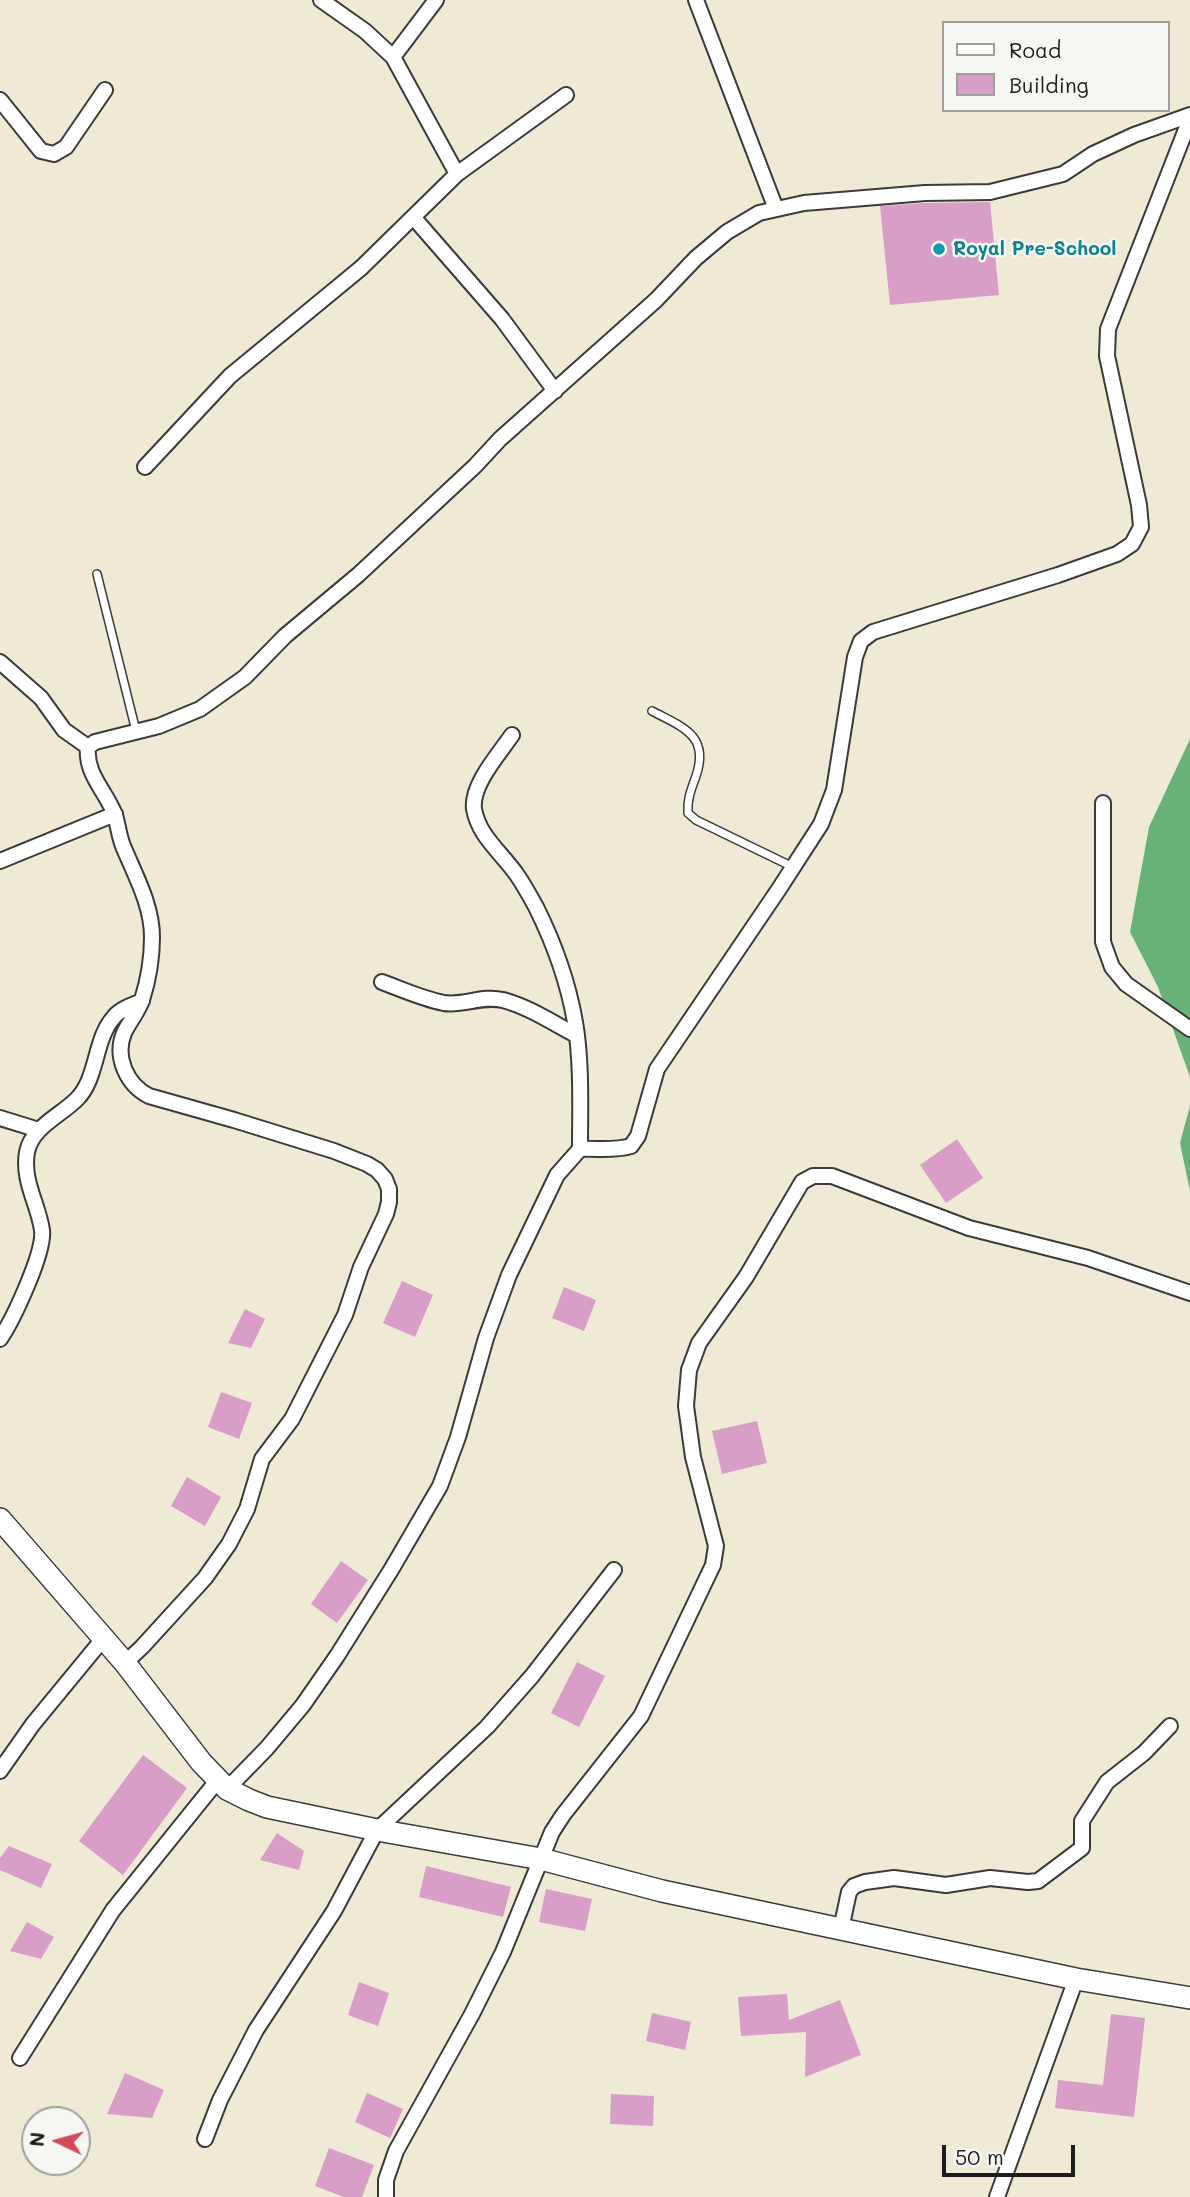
<!DOCTYPE html>
<html>
<head>
<meta charset="utf-8">
<style>
  body { margin:0 }
  #map { position:relative; width:1190px; height:2197px; overflow:hidden; background:#eeead5; font-family:Mali,sans-serif }
  canvas { display:block }
  .legend { position:absolute; left:942px; top:21px; width:228px; height:91px; box-sizing:border-box; background:#f6f6f2; border:2px solid #9f9f9c; margin:0; padding:9px 12px; list-style:none; font-size:21px; color:#1c1c1c }
  .legend li { display:flex; align-items:center; gap:14px; height:35px }
  .legend b { width:35px; border:2px solid #9f9f9c }
  .north { position:absolute; left:21px; top:2106px; width:70px; height:70px; box-sizing:border-box; background:#f6f6f2; border:2px solid #9f9f9c; border-radius:50%; rotate:275deg; font-size:19px; font-weight:700; line-height:28px; text-align:center; color:#1c1c1c }
  .north::after { content:''; display:block; margin:auto; width:24px; height:32px; background:#d1495b; clip-path:polygon(50% 0,100% 100%,50% 72%,0 100%) }
  .scale { position:absolute; left:942px; top:2145px; width:133px; height:32px; box-sizing:border-box; border:4px solid #1c1c1c; border-top:0; padding-left:9px; font-size:21px; line-height:24px; white-space:nowrap; color:#1c1c1c; -webkit-text-stroke:5px #f6f6f2; paint-order:stroke }
</style>
</head>
<body>
<div id="map">
<canvas width="1190" height="2197"></canvas>
<ul class="legend">
<li><b style="height:9px;background:#fff"></b>Road</li>
<li><b style="height:19px;background:#d89ec7"></b>Building</li>
</ul>
<div class="north">N</div>
<div class="scale">50 m</div>
</div>
<script>
const ctx = document.querySelector('canvas').getContext('2d');
ctx.lineJoin = 'round';
function fill(path, color) { ctx.fillStyle = color; ctx.fill(path, 'evenodd'); }
function stroke(path, color, width, dash) { ctx.strokeStyle = color; ctx.lineWidth = width; ctx.lineCap = dash ? 'butt' : 'round'; ctx.setLineDash(dash || []); ctx.stroke(path); }
function label(font, color, halo, rows, align = 'center') {
  ctx.font = font + ' Mali,sans-serif'; ctx.lineWidth = 5; ctx.setLineDash([]); ctx.textBaseline = 'middle'; ctx.strokeStyle = halo; ctx.fillStyle = color; for (const [text, x, y, turn = 0] of rows) {
    ctx.save(); ctx.translate(x, y); ctx.rotate((+turn || 0) * Math.PI / 180); ctx.textAlign = isNaN(turn) ? turn : align; if (halo) ctx.strokeText(text, 0, 0); ctx.fillText(text, 0, 0); ctx.restore();
  }
}
fill(new Path2D(`
  M1190,739V1077L1158,987L1130,932L1149,827Z
  M1190,1106V1191L1180,1143Z`), '#68b27a');
fill(new Path2D(`
  M990,202L999,295L890,305L880,206L925,203Z
  M957,1139L983,1178L946,1203L920,1165Z
  M402,1281L433,1295L415,1337L383,1323Z
  M564,1287L596,1300L584,1331L552,1318Z
  M245,1309L265,1319L251,1348L228,1343Z
  M221,1392L252,1403L239,1439L208,1427Z
  M757,1421L767,1463L722,1474L712,1431Z
  M187,1477L221,1497L205,1526L171,1506Z
  M341,1561L368,1580L337,1623L311,1604Z
  M577,1662L605,1676L579,1727L551,1713Z
  M143,1755L187,1788L123,1875L79,1841Z
  M277,1833L304,1851L299,1870L260,1860Z
  M9,1846L52,1864L41,1888L0,1870V1858Z
  M426,1866L511,1887L503,1917L419,1897Z
  M546,1889L592,1899L585,1931L539,1922Z
  M27,1922L54,1937L41,1959L10,1951Z
  M359,1982L389,1993L378,2026L348,2015Z
  M787,1994L789,2020L840,2000L861,2055L805,2077L806,2032L741,2036L738,1997Z
  M652,2013L691,2022L685,2050L646,2041Z
  M1111,2014L1145,2018L1134,2117L1055,2108L1058,2080L1103,2085Z
  M125,2073L164,2090L152,2118L107,2114Z
  M367,2093L403,2109L390,2138L355,2122Z
  M611,2094L654,2096L653,2126L610,2124Z
  M329,2148L374,2165L362,2197H344L315,2186Z`), '#d89ec7');
const lane = new Path2D(`
  M97,574L136,731
  M652,711C682,727 710,735 696,776C691,790 687,799 688,813L696,820L793,867`);
const street = new Path2D(`
  M321,0L365,31L393,57L457,174
  M696,0L776,209
  M393,57L436,0
  M0,100L41,151L54,154L66,147L105,90
  M414,218L502,319L555,391
  M145,467L230,376L361,268L457,174L566,95
  M0,662L41,698L64,730L88,747
  M512,735C499,754 471,785 474,809C479,837 502,853 517,875C524,885 530,896 536,907C554,943 568,982 575,1022C582,1063 580,1108 580,1149
  M1103,803V942L1112,967L1126,984L1190,1029
  M0,861L115,814
  M382,982C401,989 423,999 444,1003C464,1006 482,995 503,1000C529,1007 553,1023 576,1035
  M0,1118L39,1130
  M0,1339C13,1320 45,1252 42,1230C38,1203 22,1181 27,1152C32,1127 60,1116 77,1099C98,1078 94,1039 114,1017C120,1009 133,1005 142,1001
  M125,1663L142,1647L205,1578L229,1544L247,1509L262,1459L292,1419L345,1315L361,1267L386,1214L389,1202V1189L385,1179L377,1170L367,1164L334,1151L234,1120L149,1096C127,1085 114,1057 124,1033C129,1022 138,1012 142,1000C148,981 152,957 152,937C152,905 135,875 123,846C119,836 118,825 115,815C106,791 85,774 88,747L95,742L159,726L200,709L245,677L285,636L358,575L475,466L500,439L656,300L696,258L727,232L759,213L804,203L925,193L990,192L1063,174L1093,154L1134,135L1190,115
  M0,1771L33,1724L103,1639
  M227,1789L267,1748L303,1705L337,1656L391,1570L440,1486L458,1437L486,1338L509,1275L557,1175L580,1149C597,1148 615,1151 631,1146L638,1136L657,1069L779,889L821,824L834,790L855,657L861,641L873,632L1058,575L1117,554L1132,544L1141,527L1139,505L1107,356L1108,329L1190,119
  M841,1929L849,1892L854,1886L865,1882L894,1878L946,1885L990,1878L1028,1882L1038,1881L1082,1848V1821L1107,1782L1144,1753L1170,1726
  M20,2058L113,1910L217,1781
  M205,2139L220,2100L256,2030L334,1911L377,1830L487,1727L532,1676L614,1570
  M386,2197V2180L396,2151L472,2014L503,1952L552,1832L563,1815L641,1716L713,1565L716,1546L693,1457L686,1406L689,1370L699,1343L746,1277L802,1182L813,1176H832L969,1228L1088,1258L1190,1293
  M997,2197L1076,1979`);
const secondary = new Path2D(`
  M0,1519L125,1663L201,1762L227,1789L249,1800L267,1807L377,1830L541,1859L662,1891L1076,1979L1190,1998`);
stroke(lane, '#3c3b38', 10);
stroke(street, '#3c3b38', 18);
stroke(secondary, '#3c3b38', 24);
stroke(lane, '#fff', 7);
stroke(street, '#fff', 14);
stroke(secondary, '#fff', 21);
for (const [x, y, r, color] of [
  [939,249,7,"#0f9aa8"]
]) { const dot = new Path2D(); dot.arc(x, y, r, 0, 2 * Math.PI); ctx.fillStyle = color; ctx.fill(dot); stroke(dot, '#f6f6f2', 2.5); }
label('bold 19px', '#0d838f', '#f6f6f2', [
  ["Royal Pre-School",953,249]
], 'left');
</script>
</body>
</html>
